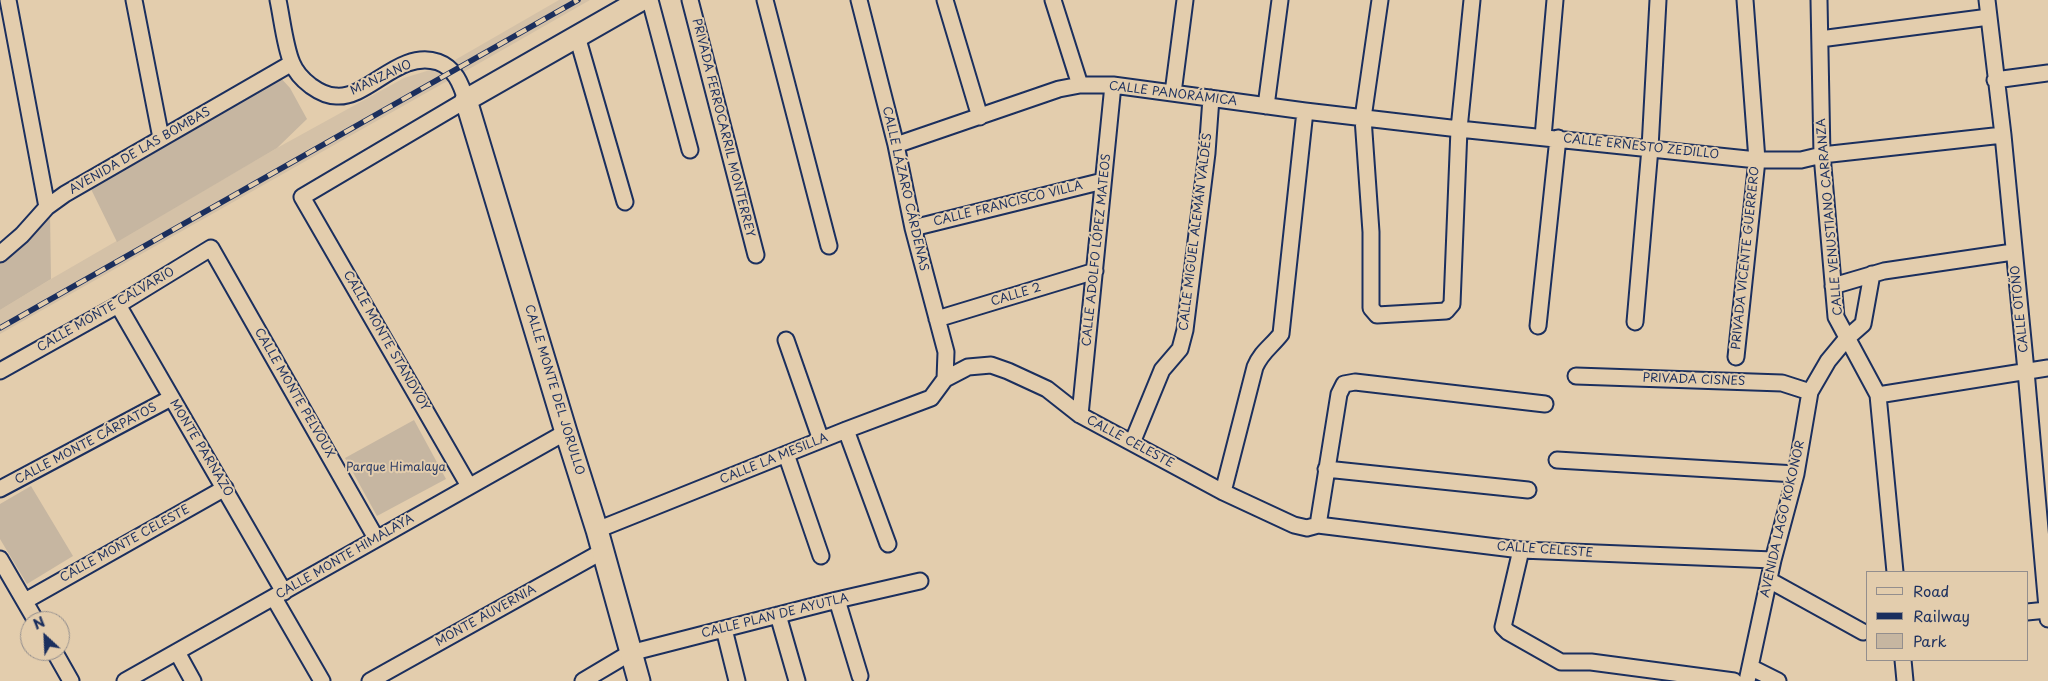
<!DOCTYPE html>
<html>
<head>
<meta charset="utf-8">
<style>
  body { margin:0 }
  #map { position:relative; width:2048px; height:681px; overflow:hidden; background:#e3cdad; font-family:"Playpen Sans",sans-serif }
  canvas { display:block }
  .legend { position:absolute; left:1866px; top:571px; width:162px; height:90px; box-sizing:border-box; background:#e3cdad; border:1px solid #938e8d; margin:0; padding:6px 9px; list-style:none; font-size:15px; color:#1b2f5e }
  .legend li { display:flex; align-items:center; gap:10px; height:25px }
  .legend b { width:25px; border:1px solid #938e8d }
  .north { position:absolute; left:20px; top:611px; width:50px; height:50px; box-sizing:border-box; background:#e3cdad; border:1px solid #938e8d; border-radius:50%; rotate:335deg; font-size:14px; font-weight:700; line-height:20px; text-align:center; color:#1b2f5e }
  .north::after { content:''; display:block; margin:auto; width:18px; height:22px; background:#1b2f5e; clip-path:polygon(50% 0,100% 100%,50% 72%,0 100%) }
</style>
</head>
<body>
<div id="map">
<canvas width="2048" height="681"></canvas>
<ul class="legend">
<li><b style="height:6px;background:#e3cdad"></b>Road</li>
<li><b style="height:6px;background:#1b2f5e"></b>Railway</li>
<li><b style="height:14px;background:#c6b6a1"></b>Park</li>
</ul>
<div class="north">N</div>
</div>
<script>
const ctx = document.querySelector('canvas').getContext('2d');
ctx.lineJoin = 'round';
function fill(path, color) { ctx.fillStyle = color; ctx.fill(path, 'evenodd'); }
function stroke(path, color, width, dash) { ctx.strokeStyle = color; ctx.lineWidth = width; ctx.lineCap = dash ? 'butt' : 'round'; ctx.setLineDash(dash || []); ctx.stroke(path); }
function label(font, color, halo, rows, align = 'center') {
  ctx.font = font + ' "Playpen Sans",sans-serif'; ctx.lineWidth = 4; ctx.setLineDash([]); ctx.textBaseline = 'middle'; ctx.strokeStyle = halo; ctx.fillStyle = color; for (const [text, x, y, turn = 0] of rows) {
    ctx.save(); ctx.translate(x, y); ctx.rotate((+turn || 0) * Math.PI / 180); ctx.textAlign = isNaN(turn) ? turn : align; if (halo) ctx.strokeText(text, 0, 0); ctx.fillText(text, 0, 0); ctx.restore();
  }
}
fill(new Path2D(`
  M559,0H590L462,73L455,60Z
  M443,66L449,80L0,334V310L51,279L277,148L404,78Z`), '#d4c1a7');
fill(new Path2D(`
  M279,76L290,88L307,119L277,148L117,242L89,185Z
  M50,213L51,279L0,310V259L25,243Z
  M414,420L446,479L377,516L345,458Z
  M31,486L73,556L27,584L0,539V504Z`), '#c6b6a1');
const street = new Path2D(`
  M8,0L47,207
  M134,0L161,138
  M278,0C282,19 285,47 292,63C296,73 303,80 311,86C318,91 328,96 336,96C368,99 399,49 438,62C455,68 461,84 466,100L302,197L469,486
  M650,0L690,150
  M690,0L756,255
  M765,0L829,246
  M859,0L896,145L913,228L946,352L945,379
  M945,0L980,117
  M1053,0L1080,85
  M1380,0L1363,118L1371,232V308L1377,315L1446,311L1452,304L1459,129L1472,0
  M1819,0L1822,155L1836,317L1878,395L1895,572
  M1987,0L2003,135L2026,371L2048,619
  M577,36L625,202
  M1820,39L1989,17
  M1995,80L2048,73
  M1173,93L1185,0
  M1266,106L1280,0
  M1543,137L1555,0
  M896,145L1059,89L1080,85H1113L1305,111L1459,129L1757,160H1801L1822,155L2003,135
  M913,228L1103,181
  M0,254L22,235L47,207L65,194L292,63
  M1833,286L1884,271L2013,252
  M118,305L284,592
  M937,319L1095,271
  M1635,322L1650,148L1658,0
  M1538,326L1558,138
  M786,340L821,440
  M1736,357L1757,160L1745,0
  M0,371L118,305L211,248L376,538
  M1576,376L1782,383L1810,392
  M1878,395L2048,368
  M1080,415L1113,85
  M846,430L888,544
  M1132,443L1162,370L1180,349L1185,330L1207,153L1211,98
  M786,454L821,556
  M1557,460L1796,474
  M1326,469L1528,490
  M0,489L171,398
  M1223,492L1255,367C1262,351 1271,347 1281,334L1305,111
  M1318,525L1339,394L1344,384L1355,382L1545,404
  M597,530L846,430L931,398L945,379L968,367L991,365L1008,371L1047,389L1080,415L1223,492L1294,525L1307,528L1318,525L1521,550L1773,560
  M1521,550L1503,627L1508,632L1561,662H1591L1734,681
  M0,559L36,621
  M1769,580L1863,632
  M274,598L322,681
  M837,600L860,676
  M25,601L225,488
  M2027,612L2047,610
  M778,615L797,681
  M724,629L737,681
  M54,651L71,681
  M177,652L193,681
  M1903,660L1905,681
  M1750,667L1778,681
  M125,681L566,432
  M370,681L603,551
  M583,681L630,653L837,600L920,581
  M1747,681L1773,560L1796,474L1810,392L1828,361L1847,338L1863,324L1872,274`);
const secondary = new Path2D(`
  M639,681L597,530L566,432L466,100L641,0`);
stroke(street, '#1b2f5e', 19);
stroke(secondary, '#1b2f5e', 25);
stroke(street, '#e3cdad', 15);
stroke(secondary, '#e3cdad', 21);
const rail = new Path2D(`
  M0,328L578,0`);
stroke(rail, '#1b2f5e', 5.5);
stroke(rail, '#e3cdad', 4, [11]);
label('12px', '#1b2f5e', '#e3cdad', [
  ["MANZANO",381,78,-25],
  ["CALLE PANORÁMICA",1173,94,7],
  ["PRIVADA FERROCARRIL MONTERREY",723,128,76],
  ["CALLE ERNESTO ZEDILLO",1641,147,6],
  ["AVENIDA DE LAS BOMBAS",140,151,-30],
  ["CALLE LÁZARO CÁRDENAS",905,189,77],
  ["CALLE FRANCISCO VILLA",1008,204,-14],
  ["CALLE VENUSTIANO CARRANZA",1830,217,-95],
  ["CALLE MIGUEL ALEMÁN VALDÉS",1196,232,-83],
  ["CALLE ADOLFO LÓPEZ MATEOS",1097,250,-84],
  ["PRIVADA VICENTE GUERRERO",1746,258,-84],
  ["CALLE 2",1016,295,-17],
  ["CALLE OTOÑO",2020,309,-96],
  ["CALLE MONTE CALVARIO",106,310,-30],
  ["CALLE MONTE STANDVOY",386,341,60],
  ["PRIVADA CISNES",1694,380,2],
  ["CALLE MONTE DEL JORULLO",554,390,73],
  ["CALLE MONTE PELVOUX",294,393,60],
  ["CALLE CELESTE",1130,442,28],
  ["CALLE MONTE CÁRPATOS",86,444,-28],
  ["MONTE PARNAZO",201,448,59],
  ["CALLE LA MESILLA",774,459,-22],
  ["AVENIDA LAGO KOKONOR",1783,519,-77],
  ["CALLE MONTE CELESTE",125,544,-29],
  ["CALLE CELESTE",1545,550,4],
  ["CALLE MONTE HIMALAYA",345,557,-30],
  ["MONTE AUVERNIA",486,616,-29],
  ["CALLE PLAN DE AYUTLA",775,616,-14]
]);
label('12px', '#2c3c65', '#e3cdad', [
  ["Parque Himalaya",396,468]
]);
</script>
</body>
</html>
